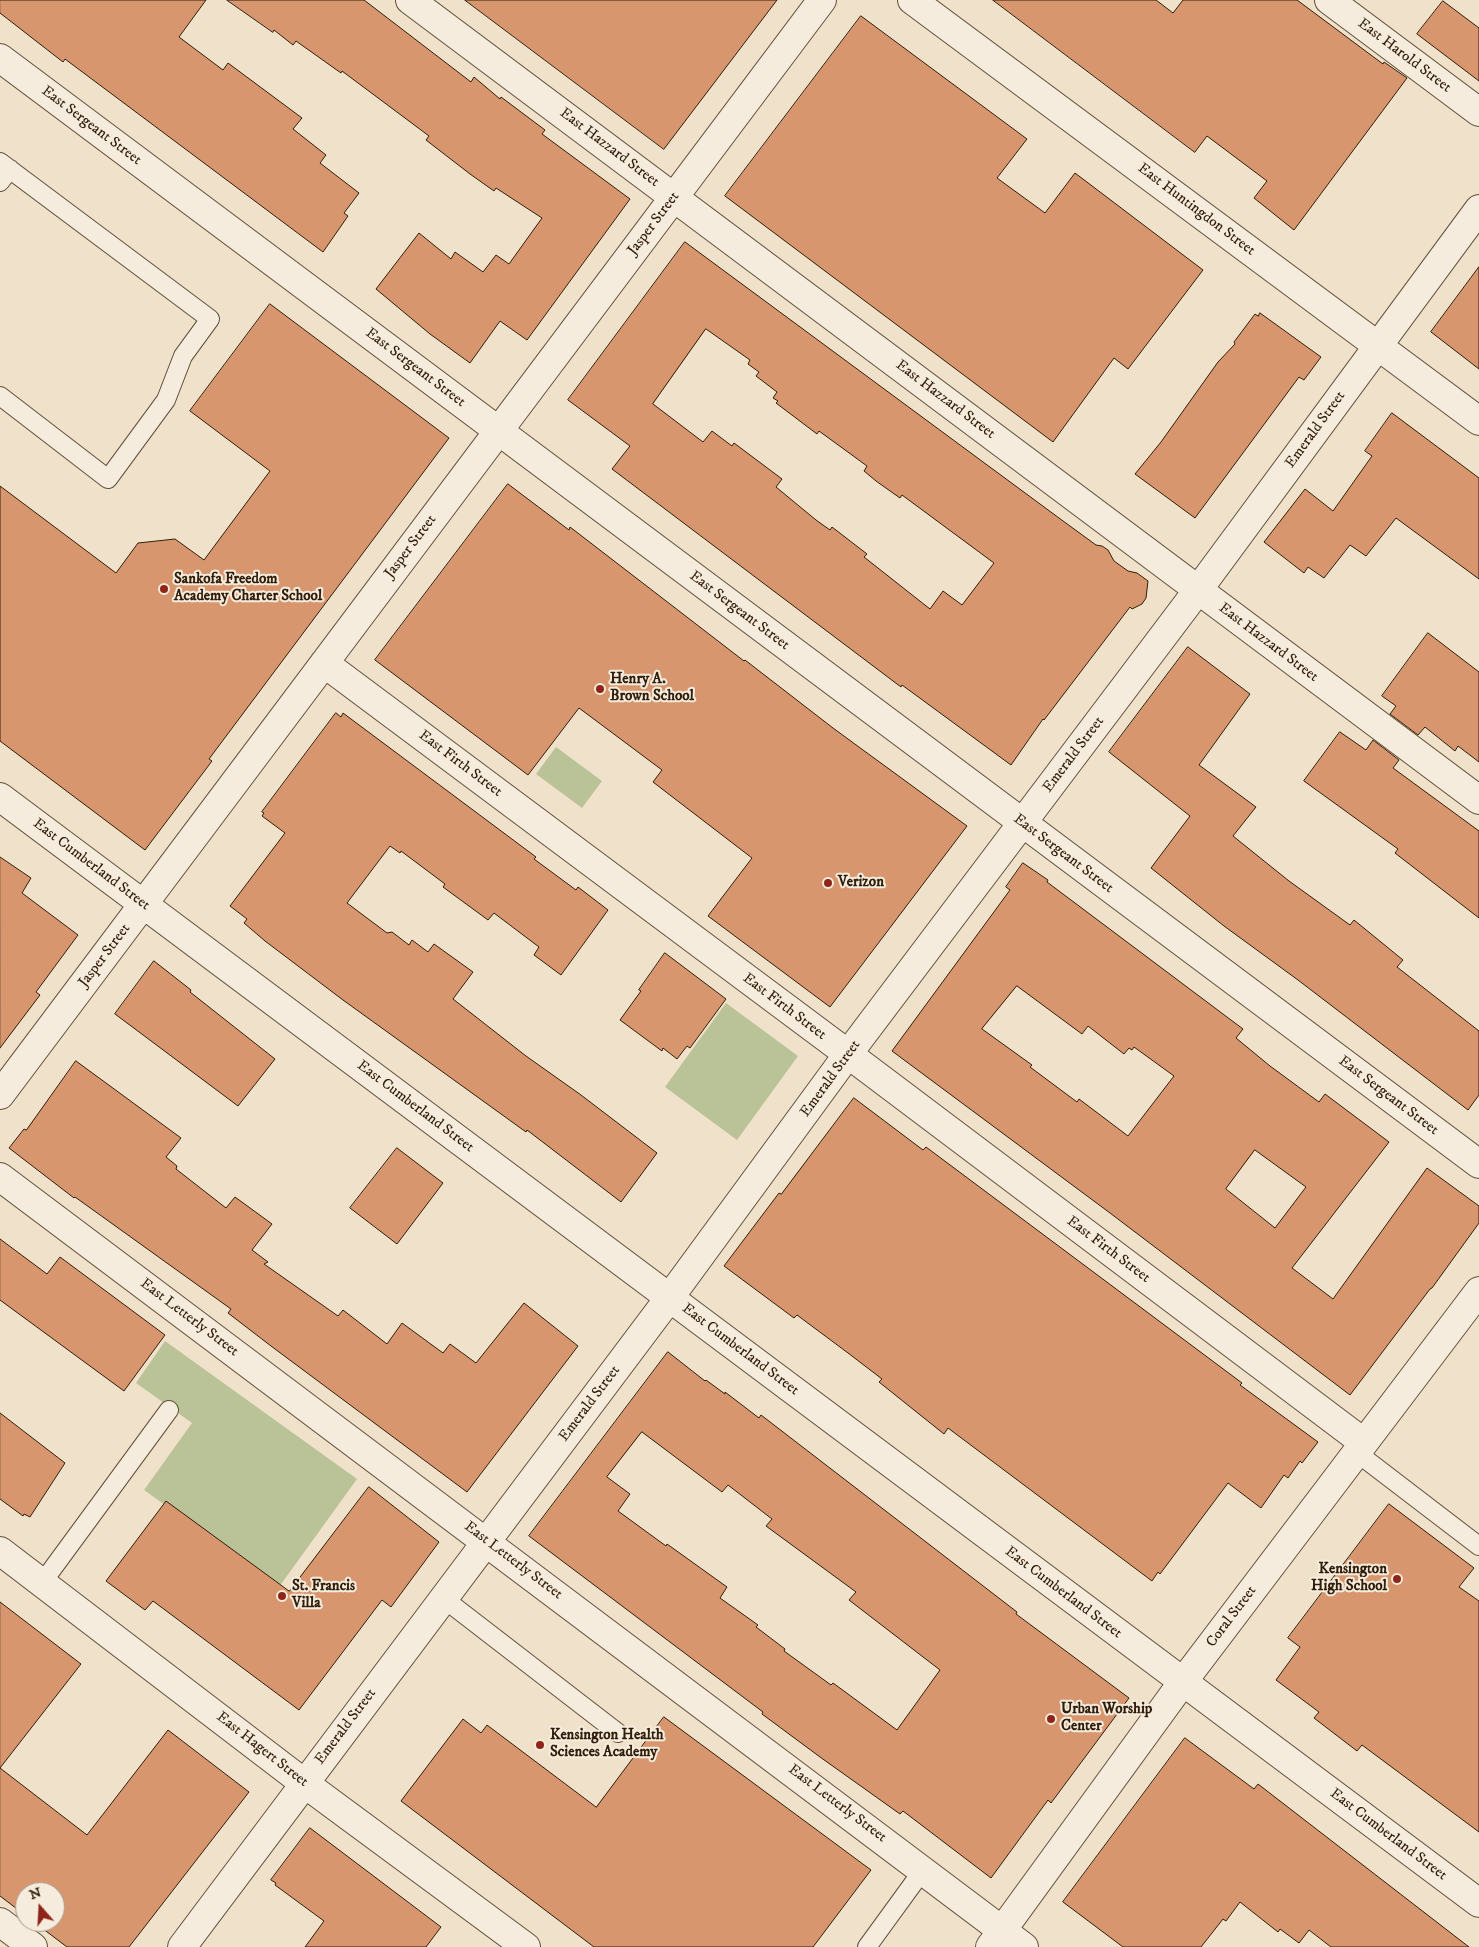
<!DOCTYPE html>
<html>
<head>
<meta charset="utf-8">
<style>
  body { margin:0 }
  #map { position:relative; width:1479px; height:1947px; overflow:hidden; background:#f0e2ca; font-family:"IM FELL DW Pica",serif }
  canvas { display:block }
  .north { position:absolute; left:15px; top:1882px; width:50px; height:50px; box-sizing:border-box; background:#f5ecdd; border:1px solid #a79a89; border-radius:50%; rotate:341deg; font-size:14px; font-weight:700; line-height:20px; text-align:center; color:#311e0a }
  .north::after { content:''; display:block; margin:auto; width:18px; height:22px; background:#8f2418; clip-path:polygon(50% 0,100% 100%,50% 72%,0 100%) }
</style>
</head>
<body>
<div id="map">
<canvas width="1479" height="1947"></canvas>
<div class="north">N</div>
</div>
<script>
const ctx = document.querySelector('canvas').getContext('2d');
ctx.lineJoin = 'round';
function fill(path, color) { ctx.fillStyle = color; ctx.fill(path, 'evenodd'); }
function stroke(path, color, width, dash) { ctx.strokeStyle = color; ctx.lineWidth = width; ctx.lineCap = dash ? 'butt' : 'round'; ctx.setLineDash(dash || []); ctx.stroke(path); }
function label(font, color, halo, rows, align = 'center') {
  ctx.font = font + ' "IM FELL DW Pica",serif'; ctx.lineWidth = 4; ctx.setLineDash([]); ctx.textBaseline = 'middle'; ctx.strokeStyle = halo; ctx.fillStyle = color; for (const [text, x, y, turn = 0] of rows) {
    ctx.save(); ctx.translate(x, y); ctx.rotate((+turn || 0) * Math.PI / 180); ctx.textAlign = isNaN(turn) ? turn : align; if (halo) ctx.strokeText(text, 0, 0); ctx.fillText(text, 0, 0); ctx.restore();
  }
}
fill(new Path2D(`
  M556,747L602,781L582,808L536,774Z
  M726,1003L798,1056L737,1140L665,1087Z
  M165,1341L357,1479L279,1587L144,1490L192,1423L136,1383Z`), '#bac397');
const building = new Path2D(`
  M0,0H206L179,37L223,70L228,63L302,118L293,129L326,155L320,163L359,193L344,213L348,216L323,252L65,59L63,62L0,13Z
  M227,0H364L471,82L474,77L500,99L501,97L545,130L542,134L630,199L527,340L500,321L470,363L430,334L376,289L419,233L451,259L455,252L483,272L496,255L509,264L542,218L496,188L494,191L470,174L426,140L429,136L342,71L341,73L296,41L293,45L274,30L273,32Z
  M465,0H777L664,149Z
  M993,0H1156L1173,13L1183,0H1297L1383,64L1384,62L1407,78L1294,230L1254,198L1267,181L1207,136L1195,152Z
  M1443,1L1479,28V81L1417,34Z
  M861,16L1027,139L997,178L1045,213L1075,173L1203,270L1128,369L1114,358L1053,442L725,196Z
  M685,242L1059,518L1096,545L1102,546L1108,550L1114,561L1128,571L1137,573L1148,581L1146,598L1142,604L1132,609L1130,607L1044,720L1043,719L1011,765L902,685L901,687L612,469L630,446L568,400ZM706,329L750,360L748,364L759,372L756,376L777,392L773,398L778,401L776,403L817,434L819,431L867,466L864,471L876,481L900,498L902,495L994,563L962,605L943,591L930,609L864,557L867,554L832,527L830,530L816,520L776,487L782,479L734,443L732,446L712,431L703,442L653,404Z
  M1479,267V369L1431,332Z
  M270,304L449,438L209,759L212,761L145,850L0,741V486L116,573L138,543L175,539L204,560L270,471L190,411Z
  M1260,313L1321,357L1304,380L1299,377L1195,518L1135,474L1161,442L1218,362L1235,344L1234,342L1255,314L1258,316Z
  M1392,413L1479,478V579L1396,518L1366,556L1350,545L1324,578L1308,567L1304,573L1264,542L1305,489L1333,511L1372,456L1365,451Z
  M508,484L569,530L570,527L744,661L745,660L833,728L967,826L830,1007L708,916L752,858L653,782L662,770L579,708L528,775L375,660Z
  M1428,633L1479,672V762L1458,746L1455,751L1425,727L1418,735L1390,714L1396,706L1382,696Z
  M1188,647L1250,694L1199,765L1256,807L1233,836L1289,881L1350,925L1354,920L1403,960L1397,967L1479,1031V1095L1468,1110L1298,980L1224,926L1151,868L1190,816L1109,752Z
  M336,713L341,717L343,713L536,857L534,859L576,890L578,887L608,910L561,975L534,955L539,947L494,913L488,920L443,887L445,884L401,851L400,853L390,846L347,903L387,933L392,932L409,945L412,940L428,952L434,944L473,972L453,999L526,1056L581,1095L657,1153L621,1202L527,1130L526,1132L343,1000L265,941L244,923L247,919L230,906L285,833L262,816L264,813L262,812Z
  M1340,732L1366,750L1373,740L1399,760L1393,768L1479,831V918L1395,853L1398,849L1304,781Z
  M0,857L31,878L22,893L78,935L36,992L40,995L0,1048Z
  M1023,863L1048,880L1047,882L1243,1029L1236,1038L1270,1066L1319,1102L1325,1094L1389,1142L1292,1268L1333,1299L1427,1168L1479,1206V1223L1432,1288L1430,1289L1350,1395L1110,1213L892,1051L1010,890L1006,887ZM1017,986L1082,1034L1088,1026L1124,1054L1129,1048L1132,1050L1134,1047L1174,1076L1128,1136L1079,1099L1077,1102L1030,1067L1032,1065L982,1029ZM1255,1150L1306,1187L1275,1228L1226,1189Z
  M665,953L726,999L690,1048L687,1046L677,1059L663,1048L662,1051L620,1020L641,991L639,990Z
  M154,961L191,990L190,992L275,1059L238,1106L115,1014Z
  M76,1061L181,1138L166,1157L177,1166L176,1169L226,1208L235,1197L272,1224L252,1250L268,1262L264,1264L338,1316L343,1310L387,1344L402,1323L443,1353L450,1344L476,1363L524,1303L578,1346L467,1492L271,1346L228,1313L231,1309L75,1197L74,1198L9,1148L24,1129L26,1130Z
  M854,1098L923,1150L926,1147L1242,1383L1240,1385L1318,1442L1302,1463L1300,1461L1288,1478L1284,1475L1261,1508L1228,1483L1160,1574L1158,1572L1152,1581L948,1428L944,1434L879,1382L882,1379L848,1353L797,1315L794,1318L724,1266L779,1193L781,1194Z
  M397,1148L443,1183L397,1244L350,1208Z
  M0,1239L47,1274L60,1257L165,1335L124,1391L0,1300Z
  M668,1352L705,1381L706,1380L725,1394V1392L759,1418L761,1415L1017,1612L1016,1614L1129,1698L1051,1803L1048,1800L991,1878L903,1811L900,1814L820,1757L762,1714L763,1712L529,1536ZM642,1432L722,1492L728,1485L772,1519L766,1526L856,1592L849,1600L940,1670L897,1730L833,1683L831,1685L784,1651L785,1649L756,1627L758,1625L720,1598L727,1587L667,1544L666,1546L618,1511L630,1494L607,1477Z
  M0,1413L65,1463L30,1517L24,1514L23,1516L0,1499Z
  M369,1487L439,1542L391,1607L382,1600L299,1710L153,1601L145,1610L106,1581L166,1501L289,1591Z
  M1389,1504L1474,1568L1459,1587L1479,1601V1832L1362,1745L1357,1751L1314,1718L1319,1712L1276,1680L1300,1647L1288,1638Z
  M0,1602L81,1664L0,1768L87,1835L168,1730L249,1792L129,1947H67L34,1922H55V1892H25V1915L0,1896Z
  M664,1717L871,1870L813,1947H594L401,1801L463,1719L481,1733L487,1725L596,1807Z
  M1185,1738L1254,1789L1258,1784L1469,1947H1331L1309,1930L1299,1943L1280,1929L1278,1932L1240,1902L1226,1921L1223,1919L1201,1947H1123L1063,1902Z
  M310,1828L441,1927L426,1947H305L324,1921L275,1885L276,1883L271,1880Z`);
fill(building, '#d8966f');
stroke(building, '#311e0a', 1);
const service = new Path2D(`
  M0,162L210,319L183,356L166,400L108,479L0,396
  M0,182L10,169
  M1356,1452L1479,1546
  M42,1583L169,1410
  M443,1598L618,1733
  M867,1947L923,1870`);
const minor = new Path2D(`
  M410,0L1479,800
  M912,0L1479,421
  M1329,0L1479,112
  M0,58L1479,1164
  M324,663L848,1054L1363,1442
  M0,797L1479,1903
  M0,1095L822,0
  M0,1177L1024,1947
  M0,1551L304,1783L526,1947
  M0,1922L33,1947
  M182,1947L670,1297L848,1054L1198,590L1479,209
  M990,1947L1182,1683L1479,1291`);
stroke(service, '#614f3a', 20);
stroke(minor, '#614f3a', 30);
stroke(service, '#f5ecdd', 18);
stroke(minor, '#f5ecdd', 28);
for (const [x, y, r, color] of [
  [164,589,5,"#8f2418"],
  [600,689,5,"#8f2418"],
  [828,883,5,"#8f2418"],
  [1397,1579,5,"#8f2418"],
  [282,1596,5,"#8f2418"],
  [1051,1719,5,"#8f2418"],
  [540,1745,5,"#8f2418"]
]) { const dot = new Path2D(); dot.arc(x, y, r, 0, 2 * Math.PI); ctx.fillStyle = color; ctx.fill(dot); stroke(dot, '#f5ecdd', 2); }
label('15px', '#311e0a', '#f5ecdd', [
  ["East Harold Street",1404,56,37],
  ["East Sergeant Street",91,126,37],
  ["East Hazzard Street",609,148,37],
  ["East Huntingdon Street",1196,210,37],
  ["Jasper Street",654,224,-53],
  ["East Sergeant Street",415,368,37],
  ["East Hazzard Street",945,400,37],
  ["Emerald Street",1316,430,-54],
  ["Jasper Street",411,547,-53],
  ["East Sergeant Street",739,611,37],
  ["East Hazzard Street",1268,643,37],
  ["Emerald Street",1074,755,-53],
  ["East Firth Street",460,764,37],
  ["East Sergeant Street",1063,854,37],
  ["East Cumberland Street",91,865,37],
  ["Jasper Street",105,956,-53],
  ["East Firth Street",784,1007,37],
  ["Emerald Street",831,1079,-54],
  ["East Sergeant Street",1388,1096,37],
  ["East Cumberland Street",415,1107,37],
  ["East Firth Street",1108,1250,37],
  ["East Letterly Street",189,1318,37],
  ["East Cumberland Street",740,1350,37],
  ["Emerald Street",590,1404,-53],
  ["East Letterly Street",513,1561,37],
  ["East Cumberland Street",1063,1593,37],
  ["Coral Street",1232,1617,-53],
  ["Emerald Street",346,1727,-53],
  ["East Hagert Street",262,1750,38],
  ["East Letterly Street",837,1804,37],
  ["East Cumberland Street",1388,1835,37]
]);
label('bold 15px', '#311e0a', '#f5ecdd', [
  ["Sankofa Freedom",174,580],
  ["Academy Charter School",174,597],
  ["Henry A.",610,680],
  ["Brown School",610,697],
  ["Verizon",838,883],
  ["Kensington",1387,1570,"right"],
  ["High School",1387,1587,"right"],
  ["St. Francis",292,1587],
  ["Villa",292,1604],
  ["Urban Worship",1061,1710],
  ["Center",1061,1727],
  ["Kensington Health",550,1736],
  ["Sciences Academy",550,1753]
], 'left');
</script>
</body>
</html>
